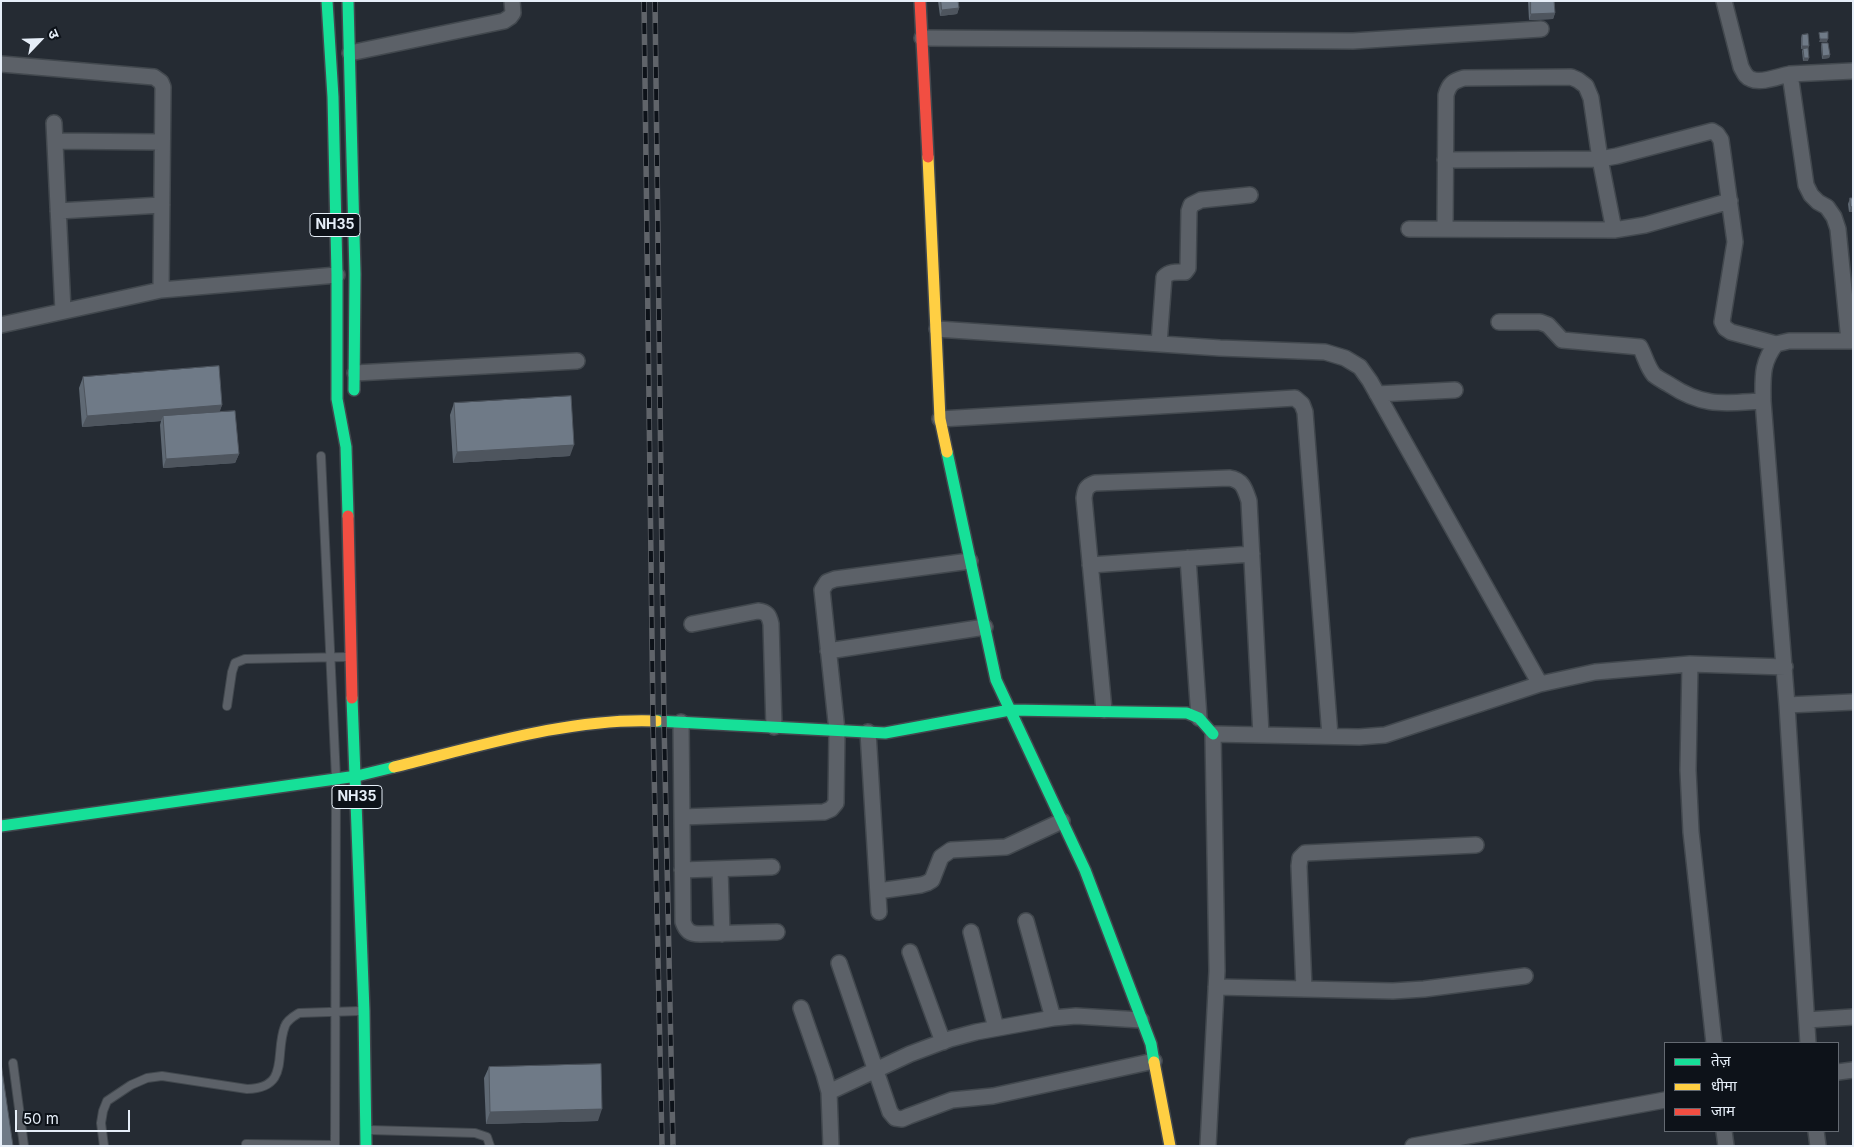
<!DOCTYPE html>
<html>
<head>
<meta charset="utf-8">
<style>
  body { margin:0 }
  #map { position:relative; width:1854px; height:1147px; overflow:hidden; background:#252b33; font-family:Inter,"Noto Sans Devanagari",sans-serif }
  canvas { display:block }
  .frame { position:absolute; inset:0; border:2px solid #e6eef8; pointer-events:none }
  .legend { position:absolute; left:1664px; top:1042px; width:175px; height:90px; box-sizing:border-box; background:#0d1219; border:1px solid #646a72; margin:0; padding:6px 9px; list-style:none; font-size:15px; color:#e6eef8 }
  .legend li { display:flex; align-items:center; gap:10px; height:25px }
  .legend b { width:25px; border:1px solid #646a72 }
  .north { position:absolute; left:15px; top:15px; width:50px; height:50px; -webkit-text-stroke:4px #0d1219; paint-order:stroke; rotate:66deg; font-size:14px; font-weight:700; line-height:20px; text-align:center; color:#e6eef8 }
  .north::after { content:''; display:block; margin:auto; width:18px; height:22px; background:#e6eef8; clip-path:polygon(50% 0,100% 100%,50% 72%,0 100%) }
  .scale { position:absolute; left:15px; top:1110px; width:115px; height:22px; box-sizing:border-box; border:2px solid #e6eef8; border-top:0; padding-left:6px; font-size:15px; line-height:18px; white-space:nowrap; color:#e6eef8; -webkit-text-stroke:4px #0d1219; paint-order:stroke }
</style>
</head>
<body>
<div id="map">
<canvas width="1854" height="1147"></canvas>
<div class="frame"></div>
<ul class="legend">
<li><b style="height:6px;background:#16e098"></b>तेज़</li>
<li><b style="height:6px;background:#ffcf43"></b>धीमा</li>
<li><b style="height:6px;background:#f24e42"></b>जाम</li>
</ul>
<div class="north">उ</div>
<div class="scale">50 m</div>
</div>
<script>
const ctx = document.querySelector('canvas').getContext('2d');
ctx.lineJoin = 'round';
function stroke(path, color, width, dash) { ctx.strokeStyle = color; ctx.lineWidth = width; ctx.lineCap = dash ? 'butt' : 'round'; ctx.setLineDash(dash || []); ctx.stroke(path); }
function fill(path, color) { ctx.fillStyle = color; ctx.fill(path, 'evenodd'); }
function label(font, color, halo, rows, align = 'center') {
  ctx.font = font + ' Inter,sans-serif'; ctx.lineWidth = 5; ctx.setLineDash([]); ctx.textBaseline = 'middle'; ctx.strokeStyle = halo; ctx.fillStyle = color; for (const [text, x, y, turn = 0] of rows) {
    ctx.save(); ctx.translate(x, y); ctx.rotate((+turn || 0) * Math.PI / 180); ctx.textAlign = isNaN(turn) ? turn : align; if (halo) ctx.strokeText(text, 0, 0); ctx.fillText(text, 0, 0); ctx.restore();
  }
}
const lane = new Path2D(`
  M321,456L336,778L335,1146
  M227,706L232,672L235,663L245,659L347,657
  M13,1063L24,1146
  M369,1130L475,1133L487,1137L490,1146
  M246,1144L335,1145
  M104,1146L101,1123L103,1111L107,1101L131,1085L147,1078L162,1076L247,1089C291,1088 274,1053 285,1026C287,1020 294,1016 299,1013L360,1011`);
const street = new Path2D(`
  M1724,1L1741,67C1744,72 1745,77 1751,79C1761,84 1779,76 1790,74
  M922,38L1353,41L1541,29
  M350,53L504,21L510,17L513,13L512,1
  M1,64L154,77L161,82L163,87L161,290
  M54,123L63,311
  M55,141L162,142
  M1445,160L1600,159L1617,156L1712,131L1717,134L1721,140L1735,242L1722,322L1725,328L1731,332L1776,344
  M58,211L162,205
  M1409,229L1614,230L1645,225L1730,201
  M1445,229L1446,95C1449,84 1453,81 1464,78L1571,77L1578,80L1586,86L1591,98L1600,159L1614,230
  M1499,322H1540L1548,325L1562,340L1640,347C1645,356 1647,367 1654,375C1659,379 1665,382 1670,385C1705,408 1725,403 1763,401
  M1,325L161,290L337,275
  M937,329L1220,348L1325,352L1345,358L1360,367L1370,381L1540,684
  M1849,341L1838,229L1834,217L1827,207L1818,202L1811,195L1806,185L1790,74L1853,71
  M1159,344L1164,277C1170,271 1177,272 1185,272L1188,268L1189,211L1191,205L1201,200L1250,195
  M355,373L577,361
  M1377,394L1455,390
  M940,419L1295,398L1302,404L1305,412L1330,736
  M1188,558L1199,718
  M1090,565L1252,554
  M692,624L758,611C767,612 769,615 771,624L774,727
  M828,651L985,627
  M1690,664L1688,770L1691,832L1714,1043
  M1787,705L1853,702
  M1104,710L1084,498C1085,490 1086,486 1095,483L1229,478C1243,480 1245,489 1249,501L1261,735
  M681,722L683,922C686,931 690,934 700,934L777,932
  M868,732L879,912
  M682,817L824,812L831,809L836,803L837,731L822,590L827,582L835,579L970,561
  M720,869L722,934
  M682,870L772,867
  M878,891L921,885L927,883L932,880L941,857L951,850L1006,847L1062,821
  M1026,921L1053,1018
  M971,932L996,1028
  M910,952L943,1042
  M839,963L890,1112L895,1118L902,1119L909,1116L952,1100L993,1096L1154,1061
  M1216,987L1393,991L1424,989L1525,976
  M1304,989L1299,866L1300,858L1305,853L1476,845
  M801,1008L824,1074L829,1092L831,1146
  M1807,1020L1853,1017
  M1808,1043L1787,705L1763,401C1763,378 1761,363 1776,344L1789,341H1853
  M1838,1072L1853,1070
  M829,1092L910,1054L950,1039L976,1032L1053,1018L1076,1016L1141,1020
  M1724,1131L1726,1146
  M1816,1131L1818,1146
  M1208,1146L1217,971L1213,734L1359,737L1385,735L1540,684L1595,672L1690,664L1785,667
  M1413,1146L1665,1100`);
const fast = new Path2D(`
  M327,1L333,97L337,275V399L346,447L348,516
  M348,1L355,274L354,390
  M947,452L996,680L1085,870L1151,1044L1154,1062
  M352,698L364,1011L366,1146
  M657,721L885,733L1010,710L1187,713L1199,718L1213,734
  M1,826L357,776L394,767`);
const slow = new Path2D(`
  M928,157L940,419L947,452
  M394,767C476,747 572,717 657,721
  M1154,1062L1170,1146`);
const jam = new Path2D(`
  M920,1L928,157
  M348,516L352,698`);
stroke(lane, '#42484e', 10);
stroke(street, '#42484e', 18);
stroke(fast, '#42484e', 14);
stroke(slow, '#42484e', 14);
stroke(jam, '#42484e', 14);
stroke(lane, '#5c6168', 8);
stroke(street, '#5c6168', 15);
stroke(fast, '#16e098', 11);
stroke(slow, '#ffcf43', 11);
stroke(jam, '#f24e42', 11);
const rail = new Path2D(`
  M644,1L653,721L662,1146
  M655,1L664,721L673,1146`);
stroke(rail, '#60646a', 5.5);
stroke(rail, '#0d1219', 4, [11]);
fill(new Path2D(`
  M938,1H958L959,8L957,14L940,16Z
  M1528,1H1554L1555,13L1553,19L1529,20Z
  M1802,35L1809,46L1808,48V61H1803L1802,51L1803,49H1801V38Z
  M1822,43L1830,55L1829,58L1822,59L1821,46Z
  M1850,198L1853,212H1849L1848,204Z
  M83,377L222,405L219,412L239,454L235,463L163,468L160,425L161,421L82,427L79,388Z
  M454,403L570,456L453,463L450,415Z
  M489,1067L598,1121L486,1124L484,1078Z`), '#5f6974');
fill(new Path2D(`
  M959,8L957,14L940,16L942,10Z
  M1555,13L1553,19L1529,20L1531,14Z
  M1820,39H1828L1827,42H1819Z
  M1802,46H1809L1808,49H1801Z
  M1830,55L1829,58L1822,59L1823,56Z
  M1804,58H1809L1808,61H1803Z
  M1853,206V212H1849L1851,207Z
  M222,405L218,417L163,416L161,421L82,427L87,416Z
  M574,445L570,456L453,463L457,452Z
  M239,454L235,463L163,468L166,459Z
  M602,1109L598,1121L486,1124L490,1112Z`), '#4e555e');
const building = new Path2D(`
  M941,1H958L959,8L942,10Z
  M1531,1H1554L1555,13L1531,14Z
  M1828,32V39H1820L1819,33Z
  M1808,34L1809,46H1802V35Z
  M1822,43H1828L1830,55L1823,56Z
  M1808,48L1809,58H1804L1803,49Z
  M1850,198H1853V206L1851,207Z
  M219,366L222,405L87,416L83,377Z
  M571,396L574,445L457,452L454,403Z
  M235,411L239,454L166,459L163,416Z
  M1,1063L13,1146H1Z
  M601,1064L602,1109L490,1112L489,1067Z`);
fill(building, '#6f7a87');
stroke(building, '#4e555e', 1);
for (const [x, y, w] of [
  [335,225,50],
  [357,797,50]
]) { const box = new Path2D(); box.roundRect(x - w / 2, y - 11.5, w, 23, 4); ctx.fillStyle = '#0d1219'; ctx.fill(box); stroke(box, '#e6eef8', 1); }
label('bold 14px', '#e6eef8', null, [
  ["NH35",335,225],
  ["NH35",357,797]
]);
</script>
</body>
</html>
